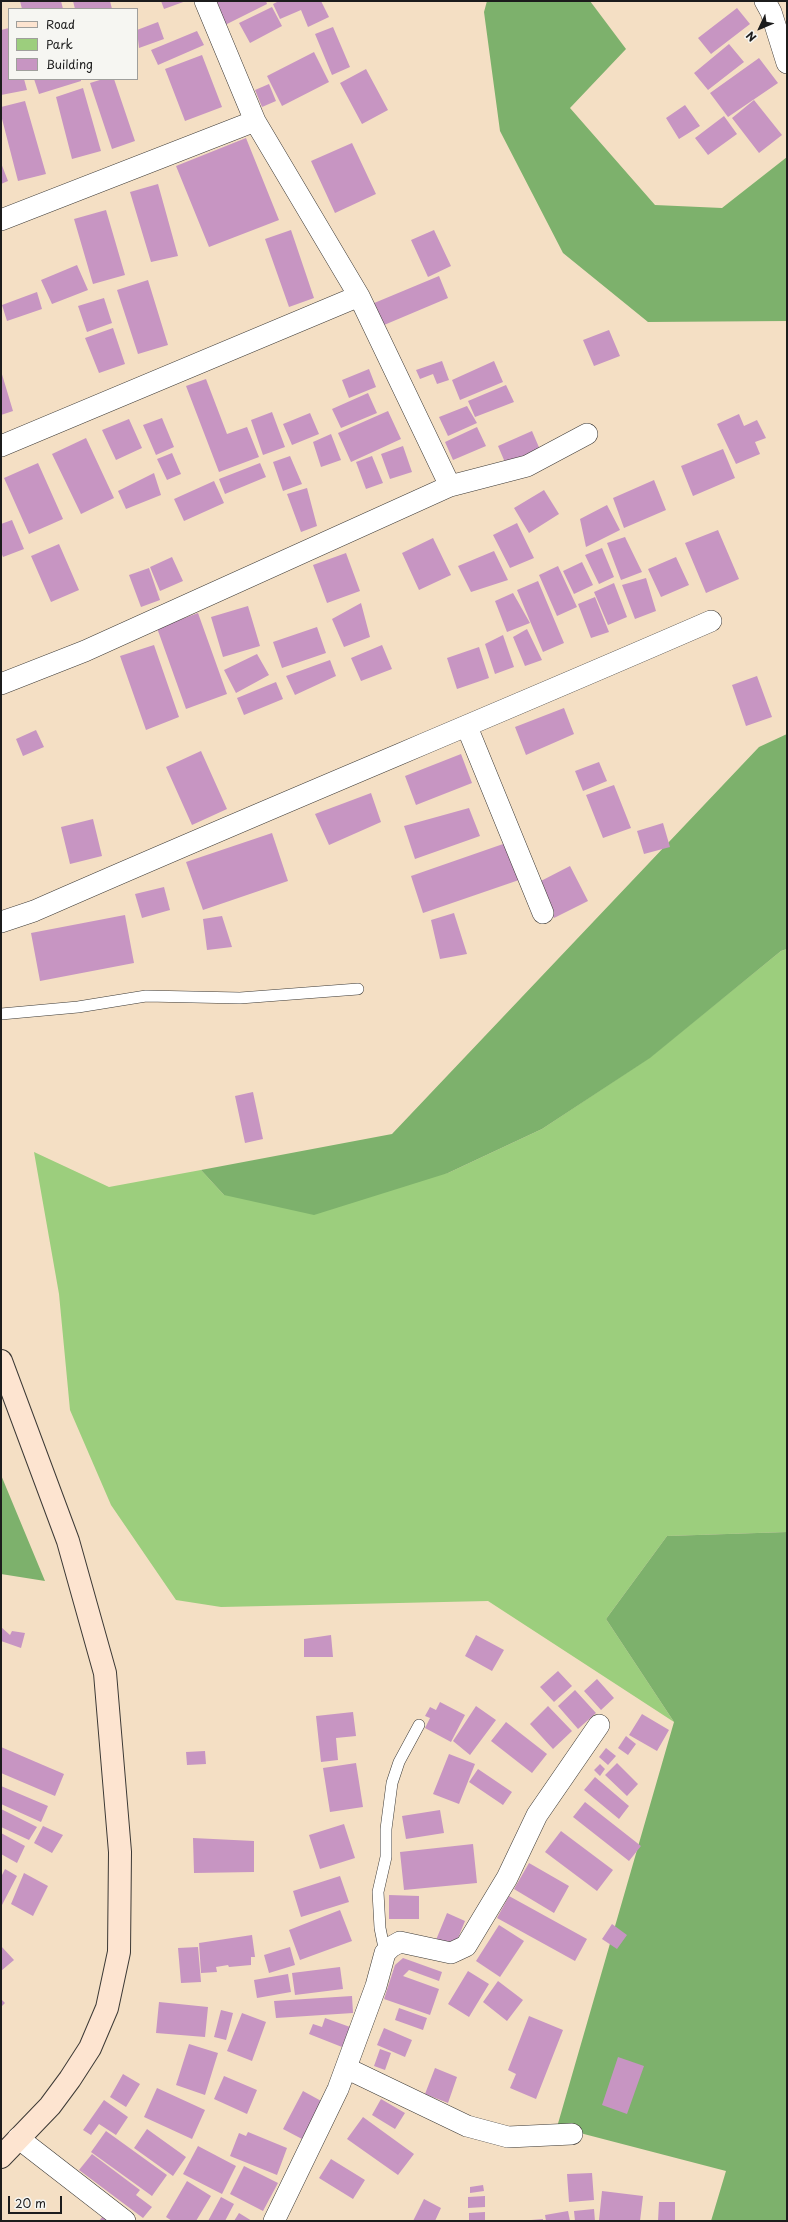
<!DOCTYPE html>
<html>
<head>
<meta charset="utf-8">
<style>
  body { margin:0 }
  #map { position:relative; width:788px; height:2222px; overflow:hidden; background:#f4dfc4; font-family:"Playpen Sans",sans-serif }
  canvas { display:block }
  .frame { position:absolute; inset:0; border:2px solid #1c1c1c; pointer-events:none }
  .legend { position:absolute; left:8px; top:8px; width:130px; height:72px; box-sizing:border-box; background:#f6f6f2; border:1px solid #9f9f9c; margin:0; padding:5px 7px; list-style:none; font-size:12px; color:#1c1c1c }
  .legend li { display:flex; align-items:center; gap:8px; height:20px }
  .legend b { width:20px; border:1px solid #9f9f9c }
  .north { position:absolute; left:740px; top:8px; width:40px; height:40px; -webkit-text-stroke:3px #f6f6f2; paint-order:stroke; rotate:226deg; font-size:11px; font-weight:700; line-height:16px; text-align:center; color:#1c1c1c }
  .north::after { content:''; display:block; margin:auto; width:14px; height:18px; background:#1c1c1c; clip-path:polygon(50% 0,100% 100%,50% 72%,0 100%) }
  .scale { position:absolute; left:8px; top:2196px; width:54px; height:18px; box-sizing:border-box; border:2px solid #1c1c1c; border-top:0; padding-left:5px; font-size:12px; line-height:14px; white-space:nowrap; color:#1c1c1c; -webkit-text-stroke:3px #f6f6f2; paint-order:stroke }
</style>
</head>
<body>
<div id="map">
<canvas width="788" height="2222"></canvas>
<div class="frame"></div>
<ul class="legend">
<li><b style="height:5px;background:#fde4d0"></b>Road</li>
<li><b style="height:11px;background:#9cce7d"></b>Park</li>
<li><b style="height:11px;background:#c795c2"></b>Building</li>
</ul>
<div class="north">N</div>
<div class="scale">20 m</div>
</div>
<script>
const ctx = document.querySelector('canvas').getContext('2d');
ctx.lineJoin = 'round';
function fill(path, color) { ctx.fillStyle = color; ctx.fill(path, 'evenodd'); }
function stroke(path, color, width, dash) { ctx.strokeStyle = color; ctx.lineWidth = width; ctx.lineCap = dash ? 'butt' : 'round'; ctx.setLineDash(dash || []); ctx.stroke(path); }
fill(new Path2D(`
  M787,949V1532L667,1536L606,1619L674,1722L488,1601L221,1607L176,1600L111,1505L70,1410L59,1294L34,1152L109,1187L201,1170L224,1195L448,1173L542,1129L649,1058L781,951Z`), '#9cce7d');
fill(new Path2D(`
  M487,1H590L626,49L570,108L655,205L722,208L787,157V321L648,322L563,253L500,131L484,12Z
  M787,734V949L781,951L650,1058L542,1129L448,1173L314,1215L224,1195L201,1170L392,1134L759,747Z
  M1,1475L45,1581L1,1574Z
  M787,1532V2221H711L726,2171L557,2127L674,1722L606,1619L667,1536Z`), '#7db16c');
fill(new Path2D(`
  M20,1H61L63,9H22Z
  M73,1H110L112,9H75Z
  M161,1H186L164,9Z
  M214,1H266L267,4L225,25Z
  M279,1H321L329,17L308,27L301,10L280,19L273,4Z
  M272,7L282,26L250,43L239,23Z
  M737,8L750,24L711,54L698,38Z
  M158,22L164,39L139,48L137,30Z
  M333,27L350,67L332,75L315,34Z
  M9,28V79H24L27,90L1,95V30Z
  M197,31L204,45L158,65L151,50Z
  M729,44L744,62L708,90L694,73Z
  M314,52L329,82L282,106L267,76Z
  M202,55L222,107L185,121L165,69Z
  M759,58L778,83L728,117L710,93Z
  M366,69L388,110L362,124L340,83Z
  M34,79H81V81L39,94Z
  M103,79H114L135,141L112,149L90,83Z
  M269,84L276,101L262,107L255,90Z
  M83,88L101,151L72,159L56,97Z
  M754,100L782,135L759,153L732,118Z
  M25,101L46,174L18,181L1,115V107Z
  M685,105L700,126L679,139L666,118Z
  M724,116L737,134L708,155L695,138Z
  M246,138L279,220L209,247L176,166Z
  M352,143L376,194L335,213L311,161Z
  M1,163L8,181L1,184Z
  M158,184L178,256L151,262L130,192Z
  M106,210L125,275L93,284L74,219Z
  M291,230L314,298L289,307L265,239Z
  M434,230L451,266L428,277L411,240Z
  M77,265L88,290L52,304L41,280Z
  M439,276L448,298L377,328L367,306Z
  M148,280L168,345L138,354L117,290Z
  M37,292L42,309L7,321L2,305Z
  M104,298L112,323L87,332L78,306Z
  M113,328L125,364L99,373L85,338Z
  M609,330L620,356L594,366L583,340Z
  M442,361L449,380L437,384L433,374L420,379L416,370Z
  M494,361L503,382L460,400L452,380Z
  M369,369L376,387L349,398L342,380Z
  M1,371L13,411L1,415Z
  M206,379L227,434L247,427L259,457L219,472L186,386Z
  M506,385L514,402L475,417L468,401Z
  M368,393L377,413L341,428L332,409Z
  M467,406L477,423L448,436L439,417Z
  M388,411L401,439L351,462L338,433Z
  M272,412L285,447L263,455L251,420Z
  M310,413L319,434L292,445L283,424Z
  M739,414L744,426L757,420L766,438L755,442L760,454L736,464L717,424Z
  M162,418L174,447L156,455L143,425Z
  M129,419L142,448L116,460L102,430Z
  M477,427L486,446L453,460L445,442Z
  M532,431L541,452L507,467L498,446Z
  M331,434L341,460L321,467L313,442Z
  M86,438L114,498L81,514L52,454Z
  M403,446L412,472L390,479L381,454Z
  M723,449L735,478L693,496L681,466Z
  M172,453L181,474L167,480L157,459Z
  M290,456L302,484L283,491L273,462Z
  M372,456L383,483L366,489L356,462Z
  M38,463L63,519L29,534L4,478Z
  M260,463L266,477L225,494L219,479Z
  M154,473L161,495L126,509L118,491Z
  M654,480L666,510L624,528L613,498Z
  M214,481L224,503L184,521L174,499Z
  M307,488L317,526L301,532L287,494Z
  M544,490L559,514L529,533L514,508Z
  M607,505L620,530L586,547L580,519Z
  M12,520L24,549L3,557L1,552V524Z
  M517,523L534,558L510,568L493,535Z
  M718,530L739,579L706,593L685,543Z
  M625,537L642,572L621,580L607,543Z
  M433,538L451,575L419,590L402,553Z
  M59,544L79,590L51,602L31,556Z
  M602,548L614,577L599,584L585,555Z
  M494,551L508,580L471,592L458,566Z
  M346,553L360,591L327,603L313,565Z
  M172,557L183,581L160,591L150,567Z
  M676,557L689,585L661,597L648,569Z
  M582,562L593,585L574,594L563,571Z
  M558,566L577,607L557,616L539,575Z
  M149,568L160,600L141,607L129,575Z
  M646,578L656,611L635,619L622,585Z
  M538,581L564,643L543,652L517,590Z
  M614,583L627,617L608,625L594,592Z
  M513,593L530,623L507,632L495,601Z
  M595,597L609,632L591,638L578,604Z
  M361,603L370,637L344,647L332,619Z
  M248,606L260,646L223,657L211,617Z
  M198,613L227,694L186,709L157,628Z
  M317,627L326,653L282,668L273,642Z
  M527,629L542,660L525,666L513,637Z
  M503,635L514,667L495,674L485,644Z
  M154,645L179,717L146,730L120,656Z
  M382,645L392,669L361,681L351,658Z
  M479,647L489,678L457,689L447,658Z
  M257,654L269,675L236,693L224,670Z
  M330,660L336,676L295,695L286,676Z
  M757,676L772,717L746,726L732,685Z
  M276,682L283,699L244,715L237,698Z
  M564,708L574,734L526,755L515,727Z
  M36,730L44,747L23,756L16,739Z
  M201,751L227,809L192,825L166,767Z
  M461,754L472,783L416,805L405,776Z
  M599,762L607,781L583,791L575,771Z
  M614,785L631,828L603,838L586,795Z
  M371,793L381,822L329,845L315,814Z
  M469,808L480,836L415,859L404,826Z
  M93,819L102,856L70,864L61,827Z
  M663,823L670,847L644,854L637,831Z
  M272,833L288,881L203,910L186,862Z
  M506,843L519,880L423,913L411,876Z
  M570,866L588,901L554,918L537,883Z
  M164,887L170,910L142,918L135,894Z
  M454,913L467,954L440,959L431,920Z
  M125,915L134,963L40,981L31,933Z
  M222,916L232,947L207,950L203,919Z
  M253,1092L263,1139L245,1143L235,1096Z
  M1,1627L10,1635L12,1631L25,1633L21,1648L1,1641Z
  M331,1635L333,1657H304V1639Z
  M476,1635L504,1650L492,1671L465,1656Z
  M558,1671L572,1686L554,1702L540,1687Z
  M597,1679L614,1698L601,1710L584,1691Z
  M575,1690L596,1713L578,1729L558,1706Z
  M440,1702L465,1715L451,1742L425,1728L430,1718L425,1716L430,1707L436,1710Z
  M476,1706L496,1720L470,1755L453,1741Z
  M548,1706L572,1731L553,1749L530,1724Z
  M353,1712L356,1736L336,1738L338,1760L321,1762L316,1716Z
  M642,1714L669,1730L657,1751L629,1735Z
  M506,1722L547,1754L532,1773L491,1741Z
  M626,1736L636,1744L628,1755L618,1748Z
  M1,1747L64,1774L55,1796L1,1773Z
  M606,1748L616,1756L608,1765L599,1757Z
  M205,1751L206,1764L187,1765L186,1752Z
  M449,1754L475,1764L459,1804L433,1794Z
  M356,1763L363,1807L330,1812L323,1768Z
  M617,1763L638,1784L627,1796L605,1775Z
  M600,1764L605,1769L600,1776L594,1770Z
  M478,1769L512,1792L503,1805L469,1782Z
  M595,1777L629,1806L619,1819L584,1790Z
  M1,1786L48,1806L41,1822L1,1804Z
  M585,1802L641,1846L629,1861L573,1817Z
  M1,1809L37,1827L29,1840L1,1827Z
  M440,1810L444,1833L406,1839L402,1816Z
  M344,1824L355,1858L320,1869L309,1835Z
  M43,1826L63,1835L52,1853L34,1843Z
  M561,1831L613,1870L597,1891L545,1852Z
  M1,1833L25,1846L17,1863L1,1854Z
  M193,1838L254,1841V1872L194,1873Z
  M473,1844L477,1883L404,1890L400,1852Z
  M529,1863L569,1886L554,1913L514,1889Z
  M5,1869L17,1876L2,1905L1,1877Z
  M24,1873L48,1886L33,1916L11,1904Z
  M340,1876L349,1902L301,1917L293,1891Z
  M389,1895L419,1896V1919H389Z
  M509,1896L587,1939L575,1961L497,1918Z
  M340,1910L352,1941L300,1960L289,1930Z
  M447,1913L465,1921L454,1948L436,1940Z
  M612,1924L627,1935L617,1949L602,1939Z
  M499,1925L524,1941L500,1977L476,1961Z
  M252,1935L255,1957H251V1965L229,1967L228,1965L216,1967L217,1972L201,1973L199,1943Z
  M1,1946L14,1960L1,1971Z
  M198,1947L201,1982L181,1983L178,1948Z
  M290,1947L295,1965L269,1973L264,1955Z
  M403,1958L442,1972L439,1981L409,1970L403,1976L439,1989L430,2015L384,1999L395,1965Z
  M340,1967L343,1989L295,1995L292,1973Z
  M468,1971L489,1984L469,2017L448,2004Z
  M288,1974L291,1992L257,1998L254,1980Z
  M498,1981L523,2000L507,2021L483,2002Z
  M352,1996L353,2013L276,2018L274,2001Z
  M1,1999L5,2003L1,2007Z
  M159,2002L208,2007L205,2037L156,2033Z
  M399,2008L427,2018L423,2030L395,2020Z
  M221,2010L233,2013L226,2040L214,2037Z
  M242,2013L266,2022L252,2061L227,2051Z
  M529,2016L563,2030L536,2099L510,2088L516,2074L508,2070Z
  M325,2018L350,2027L342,2047L309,2034L313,2024L322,2027Z
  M384,2028L412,2040L405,2057L377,2045Z
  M189,2044L218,2053L205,2095L176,2085Z
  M380,2049L391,2053L385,2070L374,2066Z
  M618,2057L644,2066L627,2114L602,2105Z
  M435,2068L457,2077L448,2103L425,2094Z
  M123,2074L140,2084L126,2107L110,2097Z
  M224,2076L257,2090L247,2114L214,2099Z
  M157,2088L205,2110L192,2139L144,2117Z
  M303,2091L323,2102L302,2139L283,2129Z
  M381,2099L405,2113L395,2129L372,2115Z
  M104,2100L128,2117L116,2135L99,2124L91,2135L83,2130Z
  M363,2117L414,2154L398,2175L347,2139Z
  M147,2129L186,2157L173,2176L134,2148Z
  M106,2131L167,2175L152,2196L91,2152Z
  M248,2132L287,2148L277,2175L230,2156L239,2133L246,2136Z
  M198,2146L236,2166L222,2194L183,2174Z
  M92,2154L140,2190L136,2195L152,2207L143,2218L79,2170Z
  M331,2159L365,2180L353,2199L319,2178Z
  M244,2166L278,2183L263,2211L230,2194Z
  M592,2173L594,2200L569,2202L567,2174Z
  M187,2181L211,2196L196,2221H172L166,2217Z
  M483,2185L484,2191L470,2193V2187Z
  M602,2191L643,2196L640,2221L599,2220Z
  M485,2196V2207L468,2208V2197Z
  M221,2197L234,2204L225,2221H208Z
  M424,2199L441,2208L435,2221H413Z
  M659,2202H675V2221H658Z
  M594,2209L595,2221H575L574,2211Z
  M568,2211L570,2221H546L545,2215Z
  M485,2212V2221H469V2213Z
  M239,2213L252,2221H234Z
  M103,2216L110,2221H99Z
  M543,2219V2221H531V2220Z`), '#c795c2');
const lane = new Path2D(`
  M1,1014L78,1007L146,996L240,998L358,989
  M385,1953L380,1928L378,1892L386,1857V1829L392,1783L399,1762L419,1725`);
const street = new Path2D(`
  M205,1L255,121L359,296L450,486
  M765,1L771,12L787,63
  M1,220L255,121
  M1,446L359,296
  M1,684L85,651L450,486L527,466L587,434
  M467,727L543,913
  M1,922L34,911C259,812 486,719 711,621
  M346,2068L467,2126L508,2137L572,2134
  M18,2138L125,2221
  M274,2221L338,2089L376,1986L385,1953L391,1947L400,1942L451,1953L466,1946L507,1878L537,1815L599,1725`);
const secondary = new Path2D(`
  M1,1361L68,1541L105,1673L120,1852L119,1952L107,2008L90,2048L70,2079L50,2106L1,2157`);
stroke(lane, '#3c3935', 12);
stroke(street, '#3c3935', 22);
stroke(secondary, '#3c3935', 24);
stroke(lane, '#fff', 11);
stroke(street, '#fff', 21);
stroke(secondary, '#fde4d0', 22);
</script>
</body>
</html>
